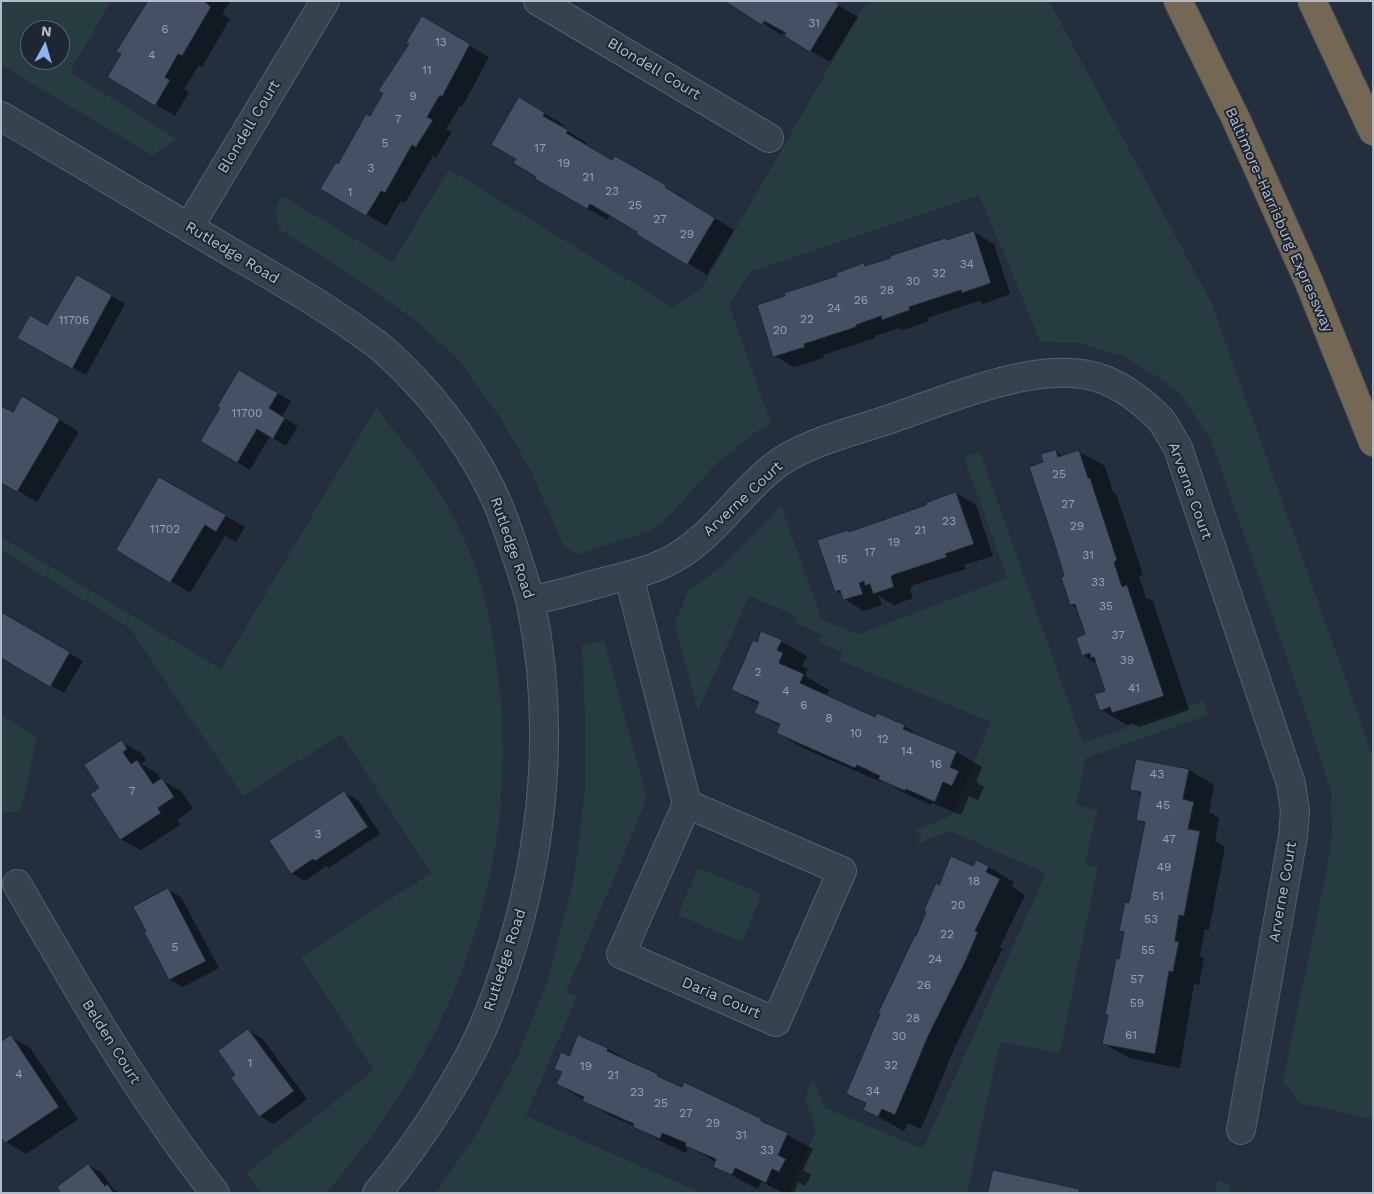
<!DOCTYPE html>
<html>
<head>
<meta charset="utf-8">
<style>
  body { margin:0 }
  #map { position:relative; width:1374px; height:1194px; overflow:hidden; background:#242f3e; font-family:"Work Sans",sans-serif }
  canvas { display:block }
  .frame { position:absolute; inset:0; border:2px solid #b4bcc9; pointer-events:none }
  .north { position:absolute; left:20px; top:20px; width:50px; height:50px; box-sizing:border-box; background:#1d2633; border:1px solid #59626f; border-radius:50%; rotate:6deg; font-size:14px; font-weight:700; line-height:20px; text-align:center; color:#b4bcc9 }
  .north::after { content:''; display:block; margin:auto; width:18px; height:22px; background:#8ab4f8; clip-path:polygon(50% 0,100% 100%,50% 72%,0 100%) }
</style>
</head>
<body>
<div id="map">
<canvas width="1374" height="1194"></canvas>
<div class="frame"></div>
<div class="north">N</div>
</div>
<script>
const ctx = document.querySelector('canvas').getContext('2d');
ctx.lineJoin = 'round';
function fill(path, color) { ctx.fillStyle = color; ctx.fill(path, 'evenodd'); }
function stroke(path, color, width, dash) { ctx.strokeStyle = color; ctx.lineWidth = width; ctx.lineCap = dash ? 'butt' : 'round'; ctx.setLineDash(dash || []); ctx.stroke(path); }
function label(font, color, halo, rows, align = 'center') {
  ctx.font = font + ' "Work Sans",sans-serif'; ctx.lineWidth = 4; ctx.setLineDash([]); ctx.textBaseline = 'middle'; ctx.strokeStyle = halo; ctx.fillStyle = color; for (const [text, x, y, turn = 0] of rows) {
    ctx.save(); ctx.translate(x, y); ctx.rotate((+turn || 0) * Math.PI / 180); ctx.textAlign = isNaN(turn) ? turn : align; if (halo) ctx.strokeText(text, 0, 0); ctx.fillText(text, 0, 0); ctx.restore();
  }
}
fill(new Path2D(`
  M1,1H111L70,72L177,139L152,155L1,65ZM30,30H60V60H30Z
  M867,1H1049L1211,302L1373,756V1119L1299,1103L1283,1081L1328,863L1332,831L1331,792L1307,716L1211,440L1178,391L1158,377L1123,356L1078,343L1041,342L979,195L750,272L729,305L771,423L754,433L715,465L669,516L650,531L578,554L564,547L530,469L501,419L458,359L414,319L341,269L279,229L275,208L282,196L393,262L449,169L672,307L702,288Z
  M376,408C410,450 444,491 465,541C485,586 494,635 499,684C520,873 451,1052 326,1193H261L246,1173L374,1070L301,957L431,873L341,734L243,796L130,628L1,550V537L221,669Z
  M980,452L1083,743L1203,701L1208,715L1086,758L1076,805L1097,810L1085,865L1098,867L1060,1053L1000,1042L967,1193H789L816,1130L805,1098L813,1079L825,1108L923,1149L1046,873L950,831L917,844L921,835L914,831L952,815L991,722L839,660L843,652L819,643L822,635L794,622L797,616L749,596L698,711L675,624L687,594L690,589L718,569L781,506L822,620L859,634L1007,578L964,457Z
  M604,640L647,799L566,992L577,996L526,1116L702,1193H436L479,1130L518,1056L548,979L574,879L585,791V713L582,645Z
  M1,715L37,737L21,811L1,813Z
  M698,868L762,894L742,942L678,915Z
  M1217,1181L1231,1184L1229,1193H1215Z`), '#263c3f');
fill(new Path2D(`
  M149,1H230L222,14L230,19L202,67L199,65L184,89L189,92L175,116L109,77Z
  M728,1L833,2L858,17L830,62L785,36L787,33L785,31L782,35Z
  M422,18L489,57L462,107L460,106L446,129L452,132L436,158L433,156L405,203L401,201L386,226L322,188L370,118L410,44Z
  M520,99L564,125L562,128L587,143L585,146L613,162L616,157L685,198L684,199L734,230L707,275L610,215L607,220L537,178Z
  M974,232L994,244L1010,294L983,304L979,301L928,318L929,321L903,330L899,328L875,336V338L823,355L824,358L794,367L775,356L839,277L864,265L868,266L945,239L948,241Z
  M77,276L125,304L86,375L32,345L47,327Z
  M240,371L291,401L282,417L298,426L286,446L270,436L250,470L202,441L221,408Z
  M42,409L79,432L37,502L1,481L13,414Z
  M1055,451L1064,456L1079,452L1105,466L1113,492L1116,494L1143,575L1139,576L1146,598L1153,601L1189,710L1139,727L1132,723L1127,725L1101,710L1106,691L1097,664L1083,655L1086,635L1077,608L1071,605L1045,463Z
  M160,479L245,527L236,542L225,536L190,593L171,581Z
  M956,493L976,505L993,556L964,565L966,569L913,585L910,589L913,598L894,605L879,596L882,605L864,611L844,599L843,596L836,591L848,531L850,532L928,506Z
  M13,620L83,661L64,693L1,656Z
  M781,641L807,656L802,666L808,669L805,676L829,690L826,696L876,719L904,726L930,742L957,752L982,767L976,782L984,787L978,800L969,796L961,815L932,803L931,805L906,794L882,780L881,782L803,748L777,733L780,726L756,712L759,705L732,689L758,643Z
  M122,742L141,753L146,760L142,764L143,765L157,773L161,780L181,791L193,809L177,820L180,825L141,850L121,839L101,788Z
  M1189,770L1214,785L1209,812L1219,818L1215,841L1225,847L1209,930L1205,929L1200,956L1204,958L1199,985L1194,984L1180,1068L1129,1058L1103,1043L1109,1016L1107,1014L1125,933L1121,930L1130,905L1146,824L1137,820L1142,795L1132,789Z
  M345,793L358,800L380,834L329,868L326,866L305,881L291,873Z
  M988,867L1014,882L1012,887L1025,895L1000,947L1003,948L954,1049L921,1129L908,1123L904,1131L865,1110L867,1104L848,1093L939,886L974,868Z
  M168,890L181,897L219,968L183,987L170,980Z
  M248,1031L262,1038L307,1099L274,1124L260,1116L237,1075Z
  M11,1037L30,1048L78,1119L26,1154L6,1142Z
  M608,1049L682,1089L761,1120L813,1149L803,1170L811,1175L805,1186L798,1182L794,1193H784L761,1182L758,1189L714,1166L716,1162L694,1149L688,1147L686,1153L660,1141L634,1126L609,1115L558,1084L563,1073L556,1068L569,1058Z
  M88,1165L102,1173L113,1189L120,1193H63Z`), '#0007');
const building = new Path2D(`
  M148,1H204L211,7L182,56L178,54L165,77L170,80L155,106L107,77L121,54L116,52Z
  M725,1H834L839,4L810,52L784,36L786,33L764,21L762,25Z
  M422,16L470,44L442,97L440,95L427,117L433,120L416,147L412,145L385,193L381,191L366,216L320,189L336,162L338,164L366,114L370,116L383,93L378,91L409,44L406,43Z
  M519,97L545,113L543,116L568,130L566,133L612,160L615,156L666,185L665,187L715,218L687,265L636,234L637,232L590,204L587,209L535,179L536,177L513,163L516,159L491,145Z
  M974,231L991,283L962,293L961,290L909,307L910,310L882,320L881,316L856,325V327L804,344L805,347L773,357L757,305L785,296L784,293L837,276L836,273L864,263L865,266L891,258L890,256L945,238L946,240Z
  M77,275L112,295L72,369L17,338L30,315L47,325Z
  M239,370L278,393L269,408L285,418L273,439L257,429L237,463L200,441L220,408L217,407Z
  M22,396L60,419L17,492L1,483V406L13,412Z
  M1056,450L1058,457L1079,450L1088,478H1090L1117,560L1114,562L1122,587L1127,585L1164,696L1112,713L1110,707L1100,711L1094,694L1105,691L1094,657L1091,658L1090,653L1082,656L1076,638L1085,634L1075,604L1070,605L1061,577L1064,576L1056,549L1029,467L1043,462L1041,454Z
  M159,477L226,515L216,532L205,525L170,583L116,550Z
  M956,492L974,544L945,554L947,557L893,575L891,577L894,587L873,594L870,584L865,586L864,581L859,583L863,594L843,600L840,590L835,592L817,540L848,530L849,532L926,505V503Z
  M1,612L70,652L50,687L1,658Z
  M761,631L782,640L777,650L783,653L779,663L804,674L800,683L875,717L877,713L905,725L903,729L957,751L950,767L959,771L952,786L943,782L935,802L906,789L905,791L878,779L880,776L857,765L855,768L776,733L780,724L754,713L759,702L731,690L753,640L757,642Z
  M122,740L127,749L123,752L131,764L137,760L153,784L162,778L174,797L158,808L161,813L120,840L90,794L99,788L84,765Z
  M1136,759L1189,769L1183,799L1194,802L1188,829L1200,831L1184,916L1179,915L1175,941L1179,942L1173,972L1169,971L1155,1054L1102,1044L1108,1015H1105L1116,958L1119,959L1124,932L1119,931L1125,902L1129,903L1145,822L1136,820L1141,792L1130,790Z
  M344,791L368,827L315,861L313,859L291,874L269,841Z
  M951,856L973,866L976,860L989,866L986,872L1000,879L975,931L978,932L966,960L929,1034L895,1115L882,1109L878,1117L863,1110L866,1103L846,1094L880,1014L878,1013L915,935L916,936L926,912L924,910L936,883L939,885Z
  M168,888L206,961L169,980L144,932L146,931L133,907Z
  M248,1029L294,1091L259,1117L231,1078L235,1075L218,1051Z
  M11,1035L59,1107L5,1143L1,1138V1042Z
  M578,1035L608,1048L607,1051L658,1074L657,1076L682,1087L684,1082L762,1119L761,1121L788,1133L778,1155L786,1159L779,1172L772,1169L766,1183L735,1168L732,1175L713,1167L716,1159L685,1146L686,1143L662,1133L660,1139L633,1127L634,1124L582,1101L584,1097L556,1084L562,1072L554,1069L561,1052L569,1056Z
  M88,1164L105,1186L107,1184L114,1193H61L57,1187Z
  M993,1170L1079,1189V1193H988Z`);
fill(building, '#455162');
stroke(building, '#1f2835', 1);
const minor = new Path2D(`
  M538,1L769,138
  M1,116C81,163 160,210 239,257C279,280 319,303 357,330C366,337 376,343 385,351C427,389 464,436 490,487C500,507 508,530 515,551C520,568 527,586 531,604C556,724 544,850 506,966C497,994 486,1023 473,1049C446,1100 414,1149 377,1193
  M189,227L325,1
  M629,576L687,804L842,871L776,1022L621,954L687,804
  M531,601C556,595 582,588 607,581C626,576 647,572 665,563C710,542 735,498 772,468C802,443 856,431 893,418C952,398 1045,356 1105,380C1125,388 1145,404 1160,419C1167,427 1172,439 1178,448L1291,784L1295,811L1293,836L1241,1130
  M17,884C78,990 139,1096 215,1193`);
const highway = new Path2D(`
  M1178,1L1236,119L1309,282L1373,442
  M1312,1L1373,131`);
stroke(minor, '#565f6c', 30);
stroke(highway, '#434c59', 30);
stroke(minor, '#38414e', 28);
stroke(highway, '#746855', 28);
label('12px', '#98a1af', null, [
  ["31",814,23],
  ["6",165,29],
  ["13",441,42],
  ["4",152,55],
  ["11",427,70],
  ["9",413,96],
  ["7",398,119],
  ["5",385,143],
  ["17",540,148],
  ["19",564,163],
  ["3",371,168],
  ["21",588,177],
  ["23",612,191],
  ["1",350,192],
  ["25",635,205],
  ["27",660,219],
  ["29",687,234],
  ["34",967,264],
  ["32",939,273],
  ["30",913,281],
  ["28",887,290],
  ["26",861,300],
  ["24",834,308],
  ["22",807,319],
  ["11706",74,320],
  ["20",780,330],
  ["11700",247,413],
  ["25",1059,474],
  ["27",1068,504],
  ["23",949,521],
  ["29",1077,526],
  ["11702",165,529],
  ["21",920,530],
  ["19",894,542],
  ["17",870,552],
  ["31",1088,555],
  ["15",842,559],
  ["33",1098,582],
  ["35",1106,606],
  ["37",1118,635],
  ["39",1127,660],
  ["2",758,672],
  ["41",1134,688],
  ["4",786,691],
  ["6",804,705],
  ["8",829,718],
  ["10",856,733],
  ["12",883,739],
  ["14",907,751],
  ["16",936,764],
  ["43",1157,774],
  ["7",132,791],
  ["45",1163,805],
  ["3",318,834],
  ["47",1169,839],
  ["49",1164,867],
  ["18",974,881],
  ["51",1158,896],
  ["20",958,905],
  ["53",1151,919],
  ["22",947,934],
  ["5",175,947],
  ["55",1148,950],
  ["24",935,959],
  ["57",1137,979],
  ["26",924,985],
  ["59",1137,1003],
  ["28",913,1018],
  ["61",1131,1035],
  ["30",899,1036],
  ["1",250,1063],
  ["32",891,1065],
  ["19",586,1066],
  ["4",19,1074],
  ["21",613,1075],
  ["34",873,1091],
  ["23",637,1092],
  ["25",661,1103],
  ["27",686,1113],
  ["29",713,1123],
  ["31",741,1135],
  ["33",767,1150]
]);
label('15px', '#b4bcc9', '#1d2633', [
  ["Blondell Court",654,69,31],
  ["Blondell Court",249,127,-59],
  ["Baltimore-Harrisburg Expressway",1279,220,66],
  ["Rutledge Road",232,253,31],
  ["Arverne Court",1190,491,70],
  ["Arverne Court",743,499,-43],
  ["Rutledge Road",512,548,71],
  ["Arverne Court",1283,892,-80],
  ["Rutledge Road",505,960,-72],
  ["Daria Court",721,998,23],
  ["Belden Court",111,1042,58]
]);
</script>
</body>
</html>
